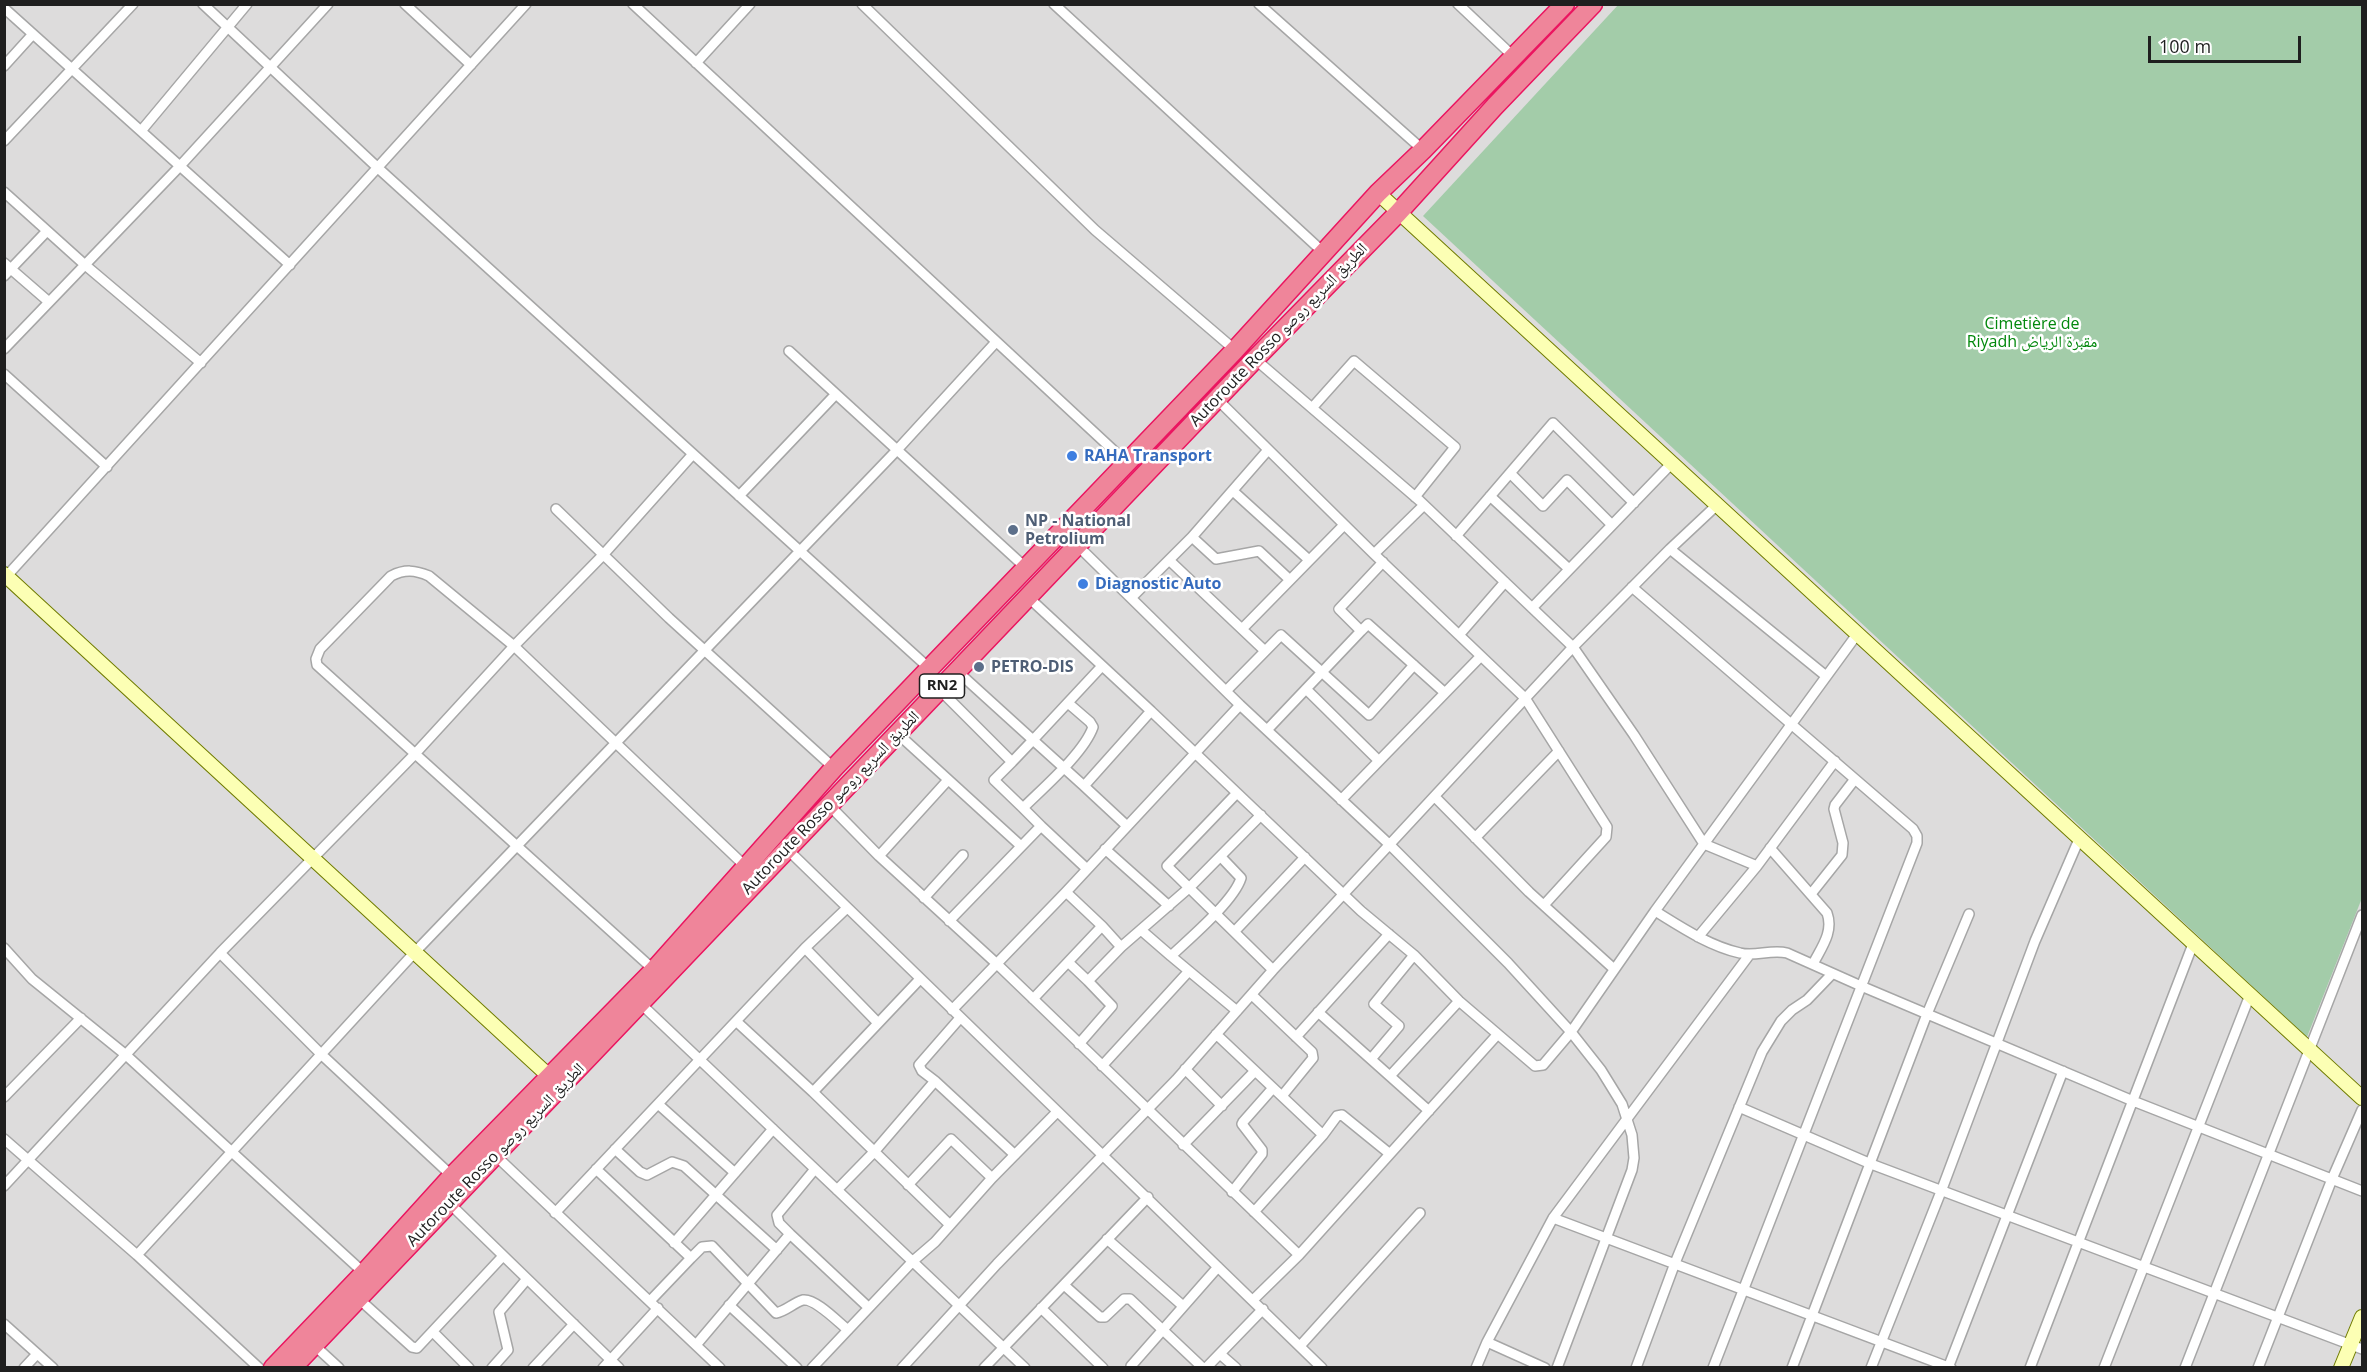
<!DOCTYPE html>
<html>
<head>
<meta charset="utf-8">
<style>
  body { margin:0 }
  #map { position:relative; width:2367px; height:1372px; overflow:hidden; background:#f1ece4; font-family:"Open Sans",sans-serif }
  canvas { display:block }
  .frame { position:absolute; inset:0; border:6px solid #1f1f1f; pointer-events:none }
  .scale { position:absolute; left:2148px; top:36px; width:153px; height:27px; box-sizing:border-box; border:3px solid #1f1f1f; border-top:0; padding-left:8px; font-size:18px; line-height:21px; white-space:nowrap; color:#1f1f1f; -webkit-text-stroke:4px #fff; paint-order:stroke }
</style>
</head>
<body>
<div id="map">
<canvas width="2367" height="1372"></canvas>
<div class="frame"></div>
<div class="scale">100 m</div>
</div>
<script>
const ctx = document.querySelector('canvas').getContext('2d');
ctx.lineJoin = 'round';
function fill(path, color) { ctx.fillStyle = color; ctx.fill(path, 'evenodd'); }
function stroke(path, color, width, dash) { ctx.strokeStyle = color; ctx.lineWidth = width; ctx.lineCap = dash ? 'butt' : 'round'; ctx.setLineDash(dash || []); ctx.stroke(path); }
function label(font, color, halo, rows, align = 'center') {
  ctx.font = font + ' "Open Sans","Noto Naskh Arabic",sans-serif'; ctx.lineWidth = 5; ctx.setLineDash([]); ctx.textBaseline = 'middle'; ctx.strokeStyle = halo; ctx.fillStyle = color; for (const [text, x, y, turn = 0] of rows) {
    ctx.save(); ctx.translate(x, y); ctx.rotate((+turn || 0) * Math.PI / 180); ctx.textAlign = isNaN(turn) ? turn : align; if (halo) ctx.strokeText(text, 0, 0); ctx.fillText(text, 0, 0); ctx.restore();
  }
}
fill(new Path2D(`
  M5,5H2362V1367H5Z`), '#dddcdc');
fill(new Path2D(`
  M1619,4L2362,5V898L2307,1037L1423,216Z`), '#a3cca9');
const street = new Path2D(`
  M203,4L378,168L930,669
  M405,4L471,65
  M633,4L1126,462
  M862,4L1095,230L1235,350
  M1054,4L1323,252
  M1259,4L1423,150
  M1458,4L1514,57
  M4,8L290,265
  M696,63L750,4
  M4,66L33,34
  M141,131L247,4
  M4,141L133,4
  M4,192L84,264L201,363
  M4,263L49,302
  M4,276L47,231
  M4,349L180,166L328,4
  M789,351L1026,568
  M1255,359L1420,501L1573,647L1634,735L1704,844L1757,866
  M4,374L107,467
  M1217,399L1374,554L1525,698L1607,827L1606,837L1544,905
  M1312,408L1354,361L1455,447L1415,497
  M1510,473L1543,506L1567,480L1612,525
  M1233,491L1309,560
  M739,496L836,394
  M1490,496L1569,569
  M556,509L669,618L834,768
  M1456,536L1553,423L1634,503
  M1192,537L1268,450
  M1077,545L1240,705L1391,846L1508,963L1571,1032L1601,1070L1622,1104L1632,1135L1634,1158L1632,1170L1557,1368
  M1670,549L1826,676
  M1374,554L1424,505
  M1169,560L1265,651
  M1383,562L1339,609L1361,631L1368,624L1445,693
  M4,579L526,4
  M1632,587L1913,829L1917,836V843L1713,1368
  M1028,597L1151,711
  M1131,598L1192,537L1216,559L1259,551L1290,580
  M1532,608L1672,463
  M1242,629L1344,525
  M1459,635L1505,582
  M939,689L1012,762L1033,740L957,671
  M1306,689L1379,761
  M1226,691L1281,635L1369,715L1414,665
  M1267,730L1361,631
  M897,733L1021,846
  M1012,762L994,780L1023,808
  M1084,786L1033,740L1102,666
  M1237,793L1167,866L1273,970
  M1435,797L1529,892L1614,969
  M1341,800L1481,656
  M829,805L879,856L997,964L1299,1255
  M1041,826L1023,808C1043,788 1084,753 1093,727L1090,722L1068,703
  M1127,826L1084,786L1151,711L1361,911L1414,955L1459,1001L1535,1066L1543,1065L1571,1032L1655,911L1858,633
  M1475,838L1559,751
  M1770,848L1827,913C1834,932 1821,948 1813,964
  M787,849L1322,1368
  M1105,849L1169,906
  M879,856L948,780
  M1221,857L1241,878C1234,901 1189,939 1171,956L1237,1011
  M1066,892L1102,926
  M1811,894L1842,855L1843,843L1834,809L1835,805L1855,779
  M924,898L963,855
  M1655,911C1681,927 1709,946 1740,953C1755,957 1771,949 1787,953L1861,986L2133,1101L2362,1191
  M949,921L1041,826L1087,869
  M1141,930L1171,956
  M1235,931L1305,857
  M1698,937L1757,866L1835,761
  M4,948L32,979L126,1055L364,1273
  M805,948L878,1023
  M220,953L322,1055L452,1176
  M1068,962L1102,926L1121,947
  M654,970L317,665L316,659L320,649L391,576C405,569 415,570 429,576L514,646L745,866
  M1252,995L1312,1052L1313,1058L1282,1096
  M1033,999L1068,962L1088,981L1121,947L1190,887L1261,815
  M641,1004L1025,1368
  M952,1010L1066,892L1240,705
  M1318,1012L1429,1111
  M737,1022L813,1092L950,1225
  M1216,1034L1323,1135L1254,1212
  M1296,1037L1389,934
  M1079,1044L1112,1006L1088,981
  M1371,1059L1399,1026L1374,1004L1414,955
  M1102,1066L1189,971
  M1185,1069L1222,1106
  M1390,1076L1459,1001
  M935,1081L1015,1155
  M813,1092L920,979
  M4,1097L81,1018
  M658,1104L735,1173
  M1739,1107L1871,1164L2362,1349
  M1323,1135L1337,1116L1342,1115L1390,1154
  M4,1139L137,1255L259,1368
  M1183,1145L1255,1071
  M615,1149L640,1172L647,1175L672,1162L684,1166L777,1250
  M495,1155L720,1368
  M596,1169L691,1258L650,1301
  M908,1185L951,1139L992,1178
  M4,1186L220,953L414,755L514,646L603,555L693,454
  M837,1190L874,1152L935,1081L922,1071L919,1065L960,1018
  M1232,1192L1262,1154V1150L1242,1124L1243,1122L1273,1088
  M449,1203L619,1368
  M555,1213L805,948L847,908
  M1553,1218L1951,1368
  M790,1234L779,1223L777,1215L815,1169
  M1107,1239L1183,1306
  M674,1243L773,1129
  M137,1255L415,952L897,450L996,342
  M691,1258L702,1247L712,1246L776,1313C786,1311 793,1303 803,1300C815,1298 838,1322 848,1330
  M1064,1285L1100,1317H1105L1124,1299H1130L1203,1368
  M359,1299L412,1347L417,1348L503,1256
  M1253,1300L1299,1255L1497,1035
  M729,1305L797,1368
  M1041,1308L1103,1368
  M4,1324L53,1368
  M433,1332L469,1368
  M314,1345L339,1368
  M696,1345L790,1234L868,1307
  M1300,1346L1420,1213
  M1220,1354L1236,1368
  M1131,1366L1218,1267
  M24,1368L37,1354
  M492,1368L508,1350L499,1312L527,1279
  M533,1368L574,1324
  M603,1368L658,1308
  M812,1368L913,1261L935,1242L992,1178L1057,1112
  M902,1368L997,1264L1176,1080L1273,970L1573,647L1670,549L1717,505
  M984,1368L1148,1197
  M1206,1368L1263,1309
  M1476,1368L1487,1342
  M1545,1368L1487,1342L1553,1218L1750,954
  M1636,1368L1675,1263L1762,1052L1781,1021L1792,1010L1807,1000L1832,974
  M1792,1368L1927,1014L1969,914
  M1871,1368L1942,1189L2035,941L2080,837
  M1948,1368L2063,1071
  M2030,1368L2193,944
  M2104,1368L2250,995
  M2185,1368L2362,915
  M2258,1368L2332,1179L2362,1110`);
const secondary = new Path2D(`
  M1378,193L2362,1098
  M4,574L550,1077
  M2341,1368L2362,1317`);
const highway = new Path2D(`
  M273,1368L364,1273L452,1176L654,970L834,768L1235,350L1378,193L1423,150L1565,4
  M292,1368L1255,359L1398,213L1495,106L1593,4`);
stroke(street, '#a6a6a6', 12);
stroke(secondary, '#707c00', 16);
stroke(highway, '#eb1560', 21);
stroke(street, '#fff', 9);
stroke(secondary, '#fcffb4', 14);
stroke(highway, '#ef859a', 18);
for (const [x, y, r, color] of [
  [1072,456,6,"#3f7fe0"],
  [1013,530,6,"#5c6f8a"],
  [1083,584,6,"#3f7fe0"],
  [979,667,6,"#5c6f8a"]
]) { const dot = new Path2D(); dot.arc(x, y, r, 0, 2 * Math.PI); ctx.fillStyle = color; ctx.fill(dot); stroke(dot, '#fff', 2); }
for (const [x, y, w] of [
  [942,686,45]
]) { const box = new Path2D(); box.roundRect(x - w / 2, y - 12, w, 24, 4.5); ctx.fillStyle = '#fff'; ctx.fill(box); stroke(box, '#1f1f1f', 1.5); }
label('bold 15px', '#1f1f1f', null, [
  ["RN2",942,686]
]);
label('16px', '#02880c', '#fff', [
  ["Cimetière de",2032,324],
  ["Riyadh مقبرة الرياض",2032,342]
]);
label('16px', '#1f1f1f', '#fff', [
  ["Autoroute Rosso الطريق السريع روصو",1279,335,-46],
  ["Autoroute Rosso الطريق السريع روصو",831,803,-46],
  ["Autoroute Rosso الطريق السريع روصو",496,1155,-46]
]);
label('bold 16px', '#366cbe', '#fff', [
  ["RAHA Transport",1084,456],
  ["Diagnostic Auto",1095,584]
], 'left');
label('bold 16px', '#4e5e75', '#fff', [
  ["NP - National",1025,521],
  ["Petrolium",1025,539],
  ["PETRO-DIS",991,667]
], 'left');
</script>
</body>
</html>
